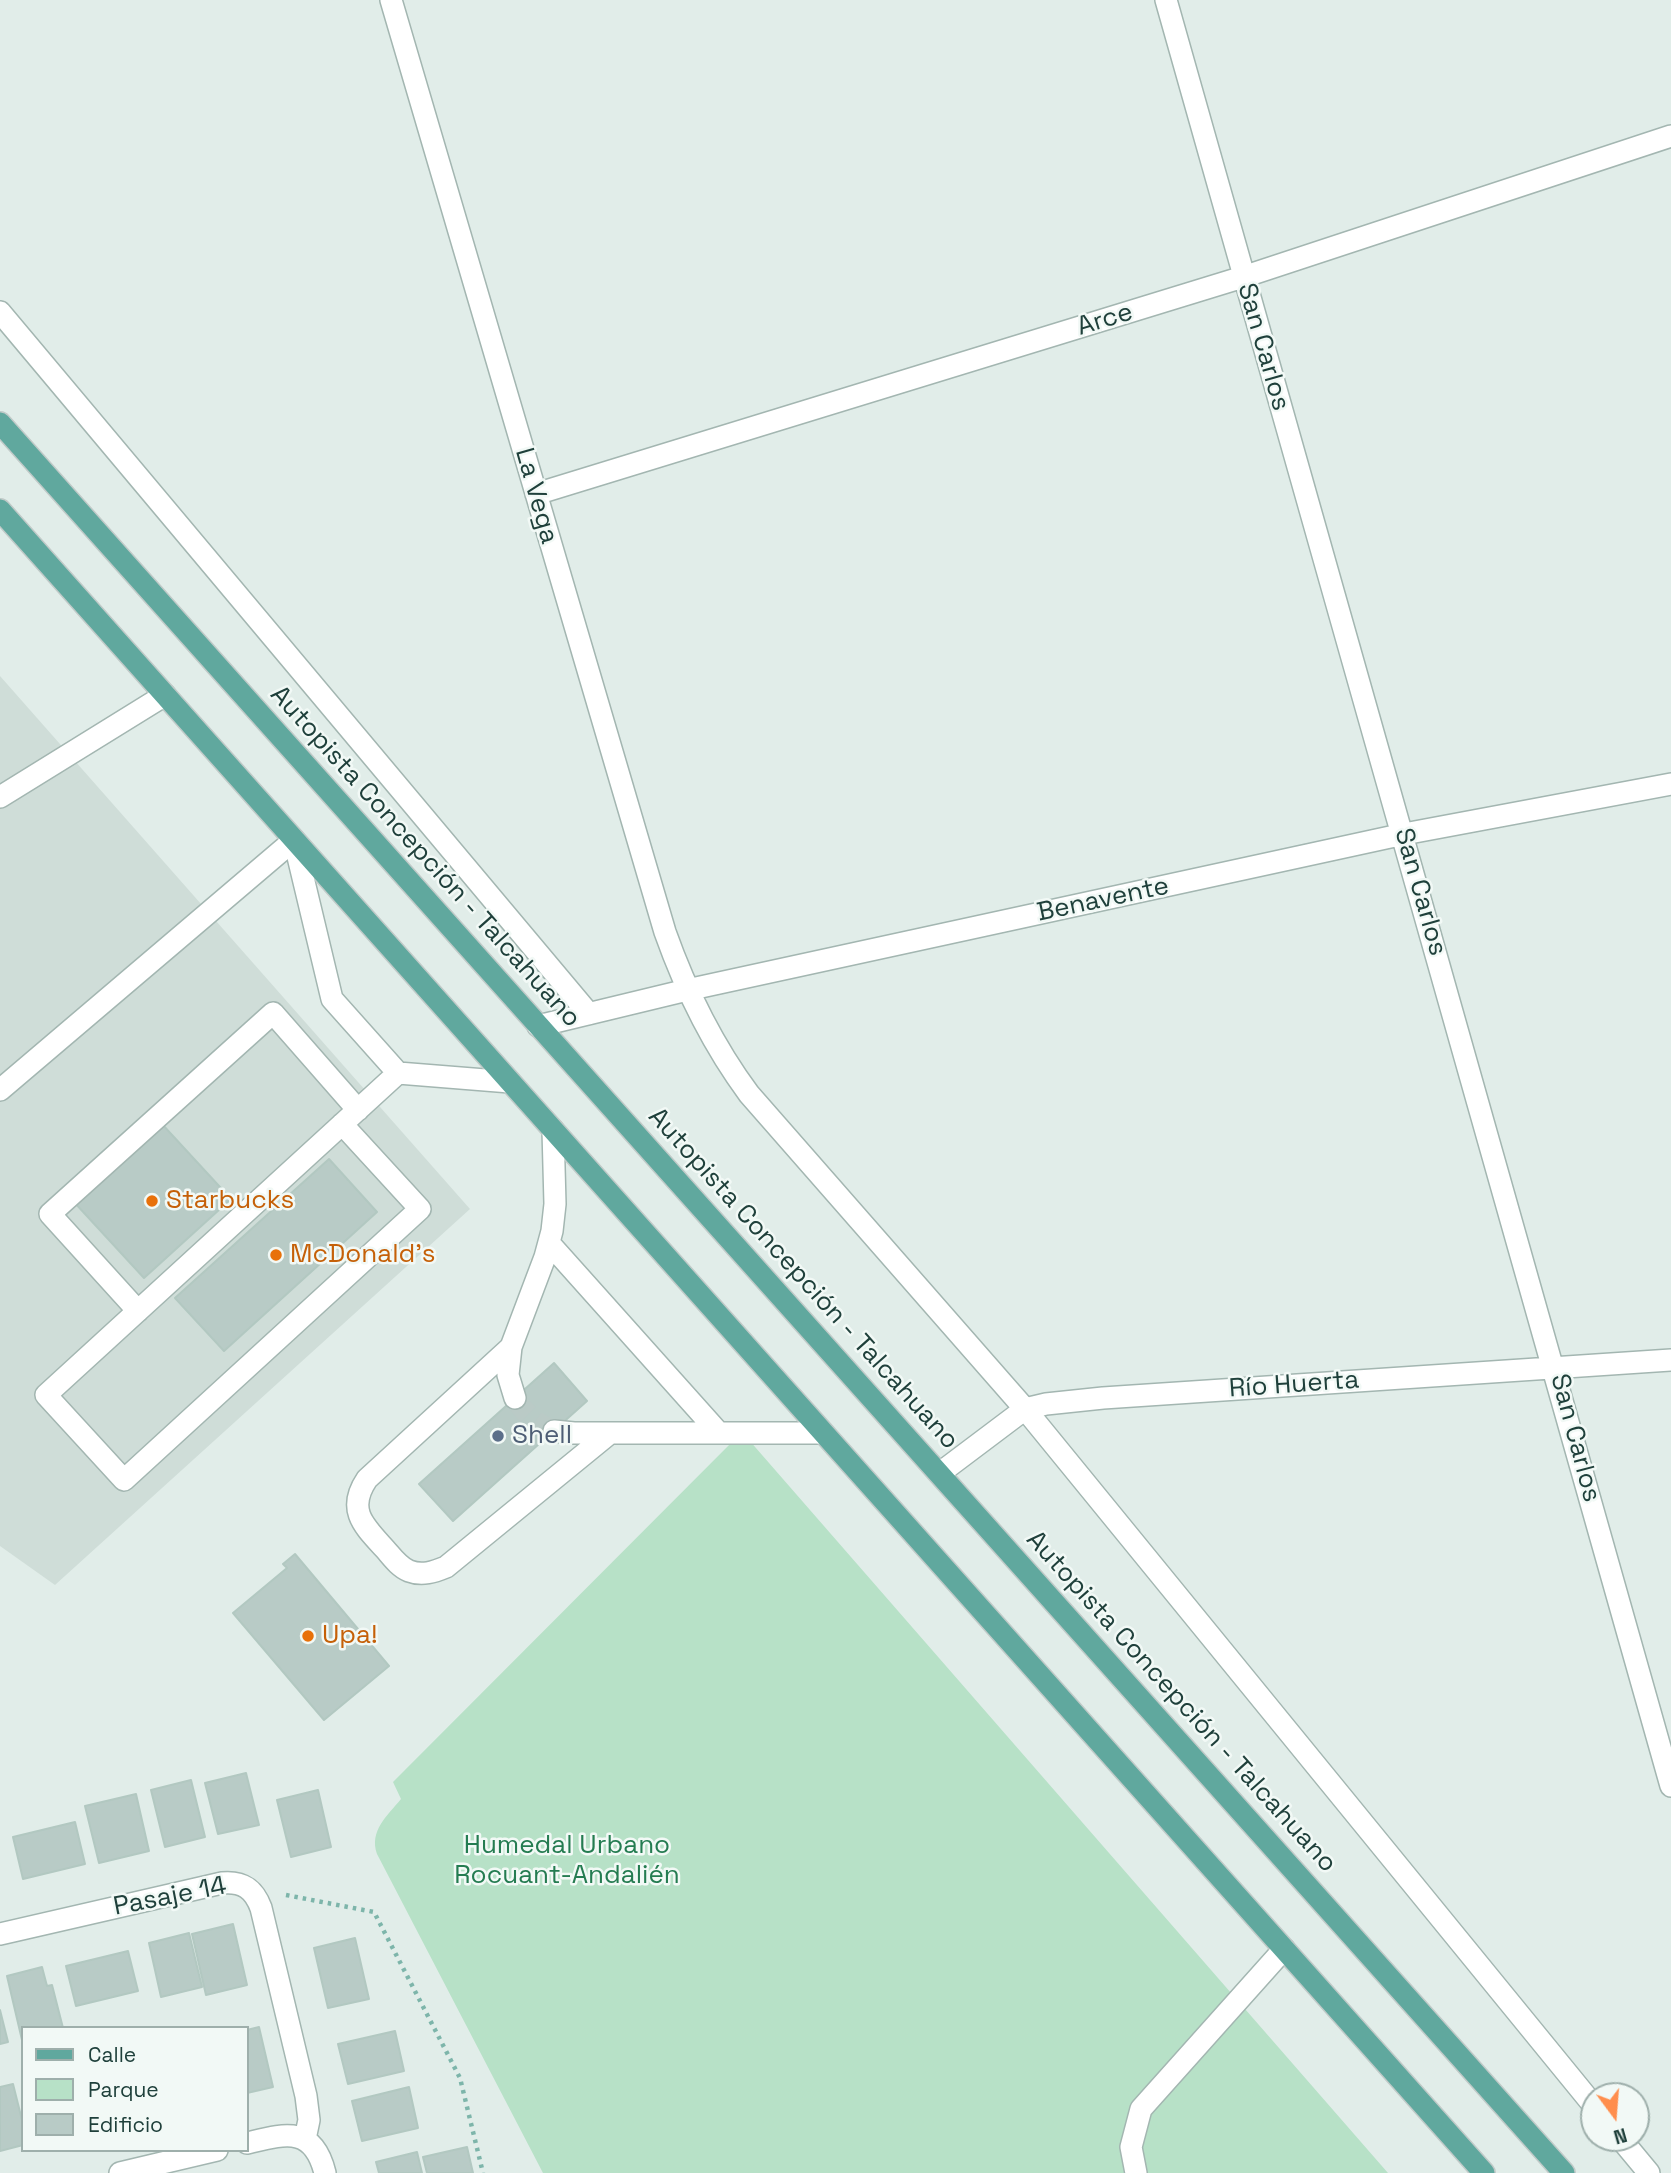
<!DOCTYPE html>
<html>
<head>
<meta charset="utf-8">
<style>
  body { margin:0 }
  #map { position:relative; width:1671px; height:2173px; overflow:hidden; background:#e1ede9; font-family:"Space Grotesk",sans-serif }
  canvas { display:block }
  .legend { position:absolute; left:21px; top:2026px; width:228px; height:126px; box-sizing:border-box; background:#f2f9f6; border:2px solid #9eafab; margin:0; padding:9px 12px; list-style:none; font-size:21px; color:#1f403b }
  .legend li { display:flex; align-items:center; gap:14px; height:35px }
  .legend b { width:35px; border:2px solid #9eafab }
  .north { position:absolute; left:1580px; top:2082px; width:70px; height:70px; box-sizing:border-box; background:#f2f9f6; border:2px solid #9eafab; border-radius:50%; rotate:164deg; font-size:19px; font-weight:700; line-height:28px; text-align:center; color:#1f403b }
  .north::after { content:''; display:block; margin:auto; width:24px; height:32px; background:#ff8e4d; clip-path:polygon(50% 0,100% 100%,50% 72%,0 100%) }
</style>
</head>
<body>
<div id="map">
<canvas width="1671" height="2173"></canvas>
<ul class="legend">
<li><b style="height:9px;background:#60a89e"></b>Calle</li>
<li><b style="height:19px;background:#b7e1c7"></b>Parque</li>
<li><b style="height:19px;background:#b8cbc6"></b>Edificio</li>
</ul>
<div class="north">N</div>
</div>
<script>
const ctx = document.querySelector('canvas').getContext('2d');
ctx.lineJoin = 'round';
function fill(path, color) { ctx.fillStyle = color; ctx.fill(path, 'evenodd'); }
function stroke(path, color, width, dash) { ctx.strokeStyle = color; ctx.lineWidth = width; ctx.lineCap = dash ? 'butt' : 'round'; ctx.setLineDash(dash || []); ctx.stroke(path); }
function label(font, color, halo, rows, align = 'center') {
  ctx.font = font + ' "Space Grotesk",sans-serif'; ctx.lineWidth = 5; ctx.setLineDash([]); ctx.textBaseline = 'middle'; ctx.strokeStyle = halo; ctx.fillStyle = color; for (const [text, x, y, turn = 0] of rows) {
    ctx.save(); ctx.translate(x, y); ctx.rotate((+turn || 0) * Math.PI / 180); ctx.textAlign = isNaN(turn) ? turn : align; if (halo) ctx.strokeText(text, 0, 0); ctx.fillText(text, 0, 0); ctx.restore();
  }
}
fill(new Path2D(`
  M0,676L470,1209L55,1585L0,1546Z`), '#cfddd8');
fill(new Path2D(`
  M742,1432L1388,2173H543L377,1854C369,1831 387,1816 401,1799L393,1782Z`), '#b7e1c7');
const building = new Path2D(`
  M161,1123L231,1199L144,1278L74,1202Z
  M329,1159L377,1212L224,1351L175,1298Z
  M554,1363L587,1401L453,1521L419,1484Z
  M295,1554L389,1666L324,1720L233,1613L287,1568L283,1564Z
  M246,1773L259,1825L218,1834L205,1783Z
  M191,1780L205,1837L165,1847L151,1790Z
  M318,1790L331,1847L291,1857L277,1800Z
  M136,1794L149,1851L99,1863L85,1806Z
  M75,1822L85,1864L23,1879L13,1837Z
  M233,1924L247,1985L206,1995L192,1934Z
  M189,1933L202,1987L161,1997L149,1943Z
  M355,1938L369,1999L328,2008L314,1948Z
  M128,1951L138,1991L76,2006L66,1966Z
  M42,1967L47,1986L52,1985L63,2028H23L22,2040L7,1976Z
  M0,2010L8,2042L0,2044Z
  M259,2027L273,2087L247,2093V2030Z
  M395,2031L404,2071L348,2084L338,2044Z
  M13,2084L23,2124V2145L0,2151V2087Z
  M409,2087L418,2128L362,2141L352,2101Z
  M467,2147L473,2173H427L423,2157Z
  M417,2152L422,2173H379L376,2162Z`);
fill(building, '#b8cbc6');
stroke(building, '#b2c8c1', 2);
stroke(new Path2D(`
  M515,1398C525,1414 536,1424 554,1431`), '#bacac6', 21, [21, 10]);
const minor = new Path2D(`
  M391,0L665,932C686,991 712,1044 749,1094L1025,1409L1594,2106
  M1166,0C1332,596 1507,1189 1671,1786
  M0,312L589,1014
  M536,494L1243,277L1671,136
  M0,797L165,695
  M538,1026L687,990L1404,834L1671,784
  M0,1090L294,840L332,999L398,1073L510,1082
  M342,1124L420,1209L124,1480L46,1395C164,1288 281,1180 398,1073
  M549,1243L718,1432
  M138,1311L50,1214L273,1013L358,1110
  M511,1347L367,1479C346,1510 364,1526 385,1549C392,1557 399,1567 409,1571C422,1576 434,1572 446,1567L610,1433
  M515,1398L508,1375L511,1347L545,1257L552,1231L555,1204L553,1130
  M554,1431L574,1433H823
  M940,1473L1025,1409L1046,1404L1103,1398L1671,1360
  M0,1934L222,1883C243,1881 254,1889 261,1908L306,2096L309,2120L305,2139
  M1620,2138L1649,2173
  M247,2143C285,2134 313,2125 325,2173
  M120,2173L217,2150
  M1136,2173L1131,2147L1141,2109L1284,1949`);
const major = new Path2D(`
  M0,423L1564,2173
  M0,510L1484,2173`);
stroke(minor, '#a3b6b1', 24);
stroke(major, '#c0cac8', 24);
stroke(new Path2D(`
  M286,1895L374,1912L460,2078L483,2173`), '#7db5aa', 4.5, [3.5, 5]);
stroke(minor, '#fff', 21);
stroke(major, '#60a89e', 21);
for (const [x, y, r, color] of [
  [152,1201,7,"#e8710a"],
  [276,1255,7,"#e8710a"],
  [498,1436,7,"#5c6f8a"],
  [308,1636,7,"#e8710a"]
]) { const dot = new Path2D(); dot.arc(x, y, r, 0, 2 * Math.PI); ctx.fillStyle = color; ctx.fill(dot); stroke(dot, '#f2f9f6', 2.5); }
label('26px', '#1f403b', '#f2f9f6', [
  ["Arce",1105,320,-17],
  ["San Carlos",1263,347,74],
  ["La Vega",536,496,74],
  ["Autopista Concepción - Talcahuano",425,857,48],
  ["San Carlos",1420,892,74],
  ["Benavente",1103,900,-12],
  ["Autopista Concepción - Talcahuano",803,1279,48],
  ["Río Huerta",1294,1385,-4],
  ["San Carlos",1575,1438,75],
  ["Autopista Concepción - Talcahuano",1181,1702,48],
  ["Pasaje 14",170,1897,-11]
]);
label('26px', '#c56008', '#f2f9f6', [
  ["Starbucks",166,1201],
  ["McDonald's",290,1255],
  ["Upa!",322,1636]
], 'left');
label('26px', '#4e5e75', '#f2f9f6', [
  ["Shell",512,1436]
], 'left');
label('26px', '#247c51', '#f2f9f6', [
  ["Humedal Urbano",567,1846],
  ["Rocuant-Andalién",567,1876]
]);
</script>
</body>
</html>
